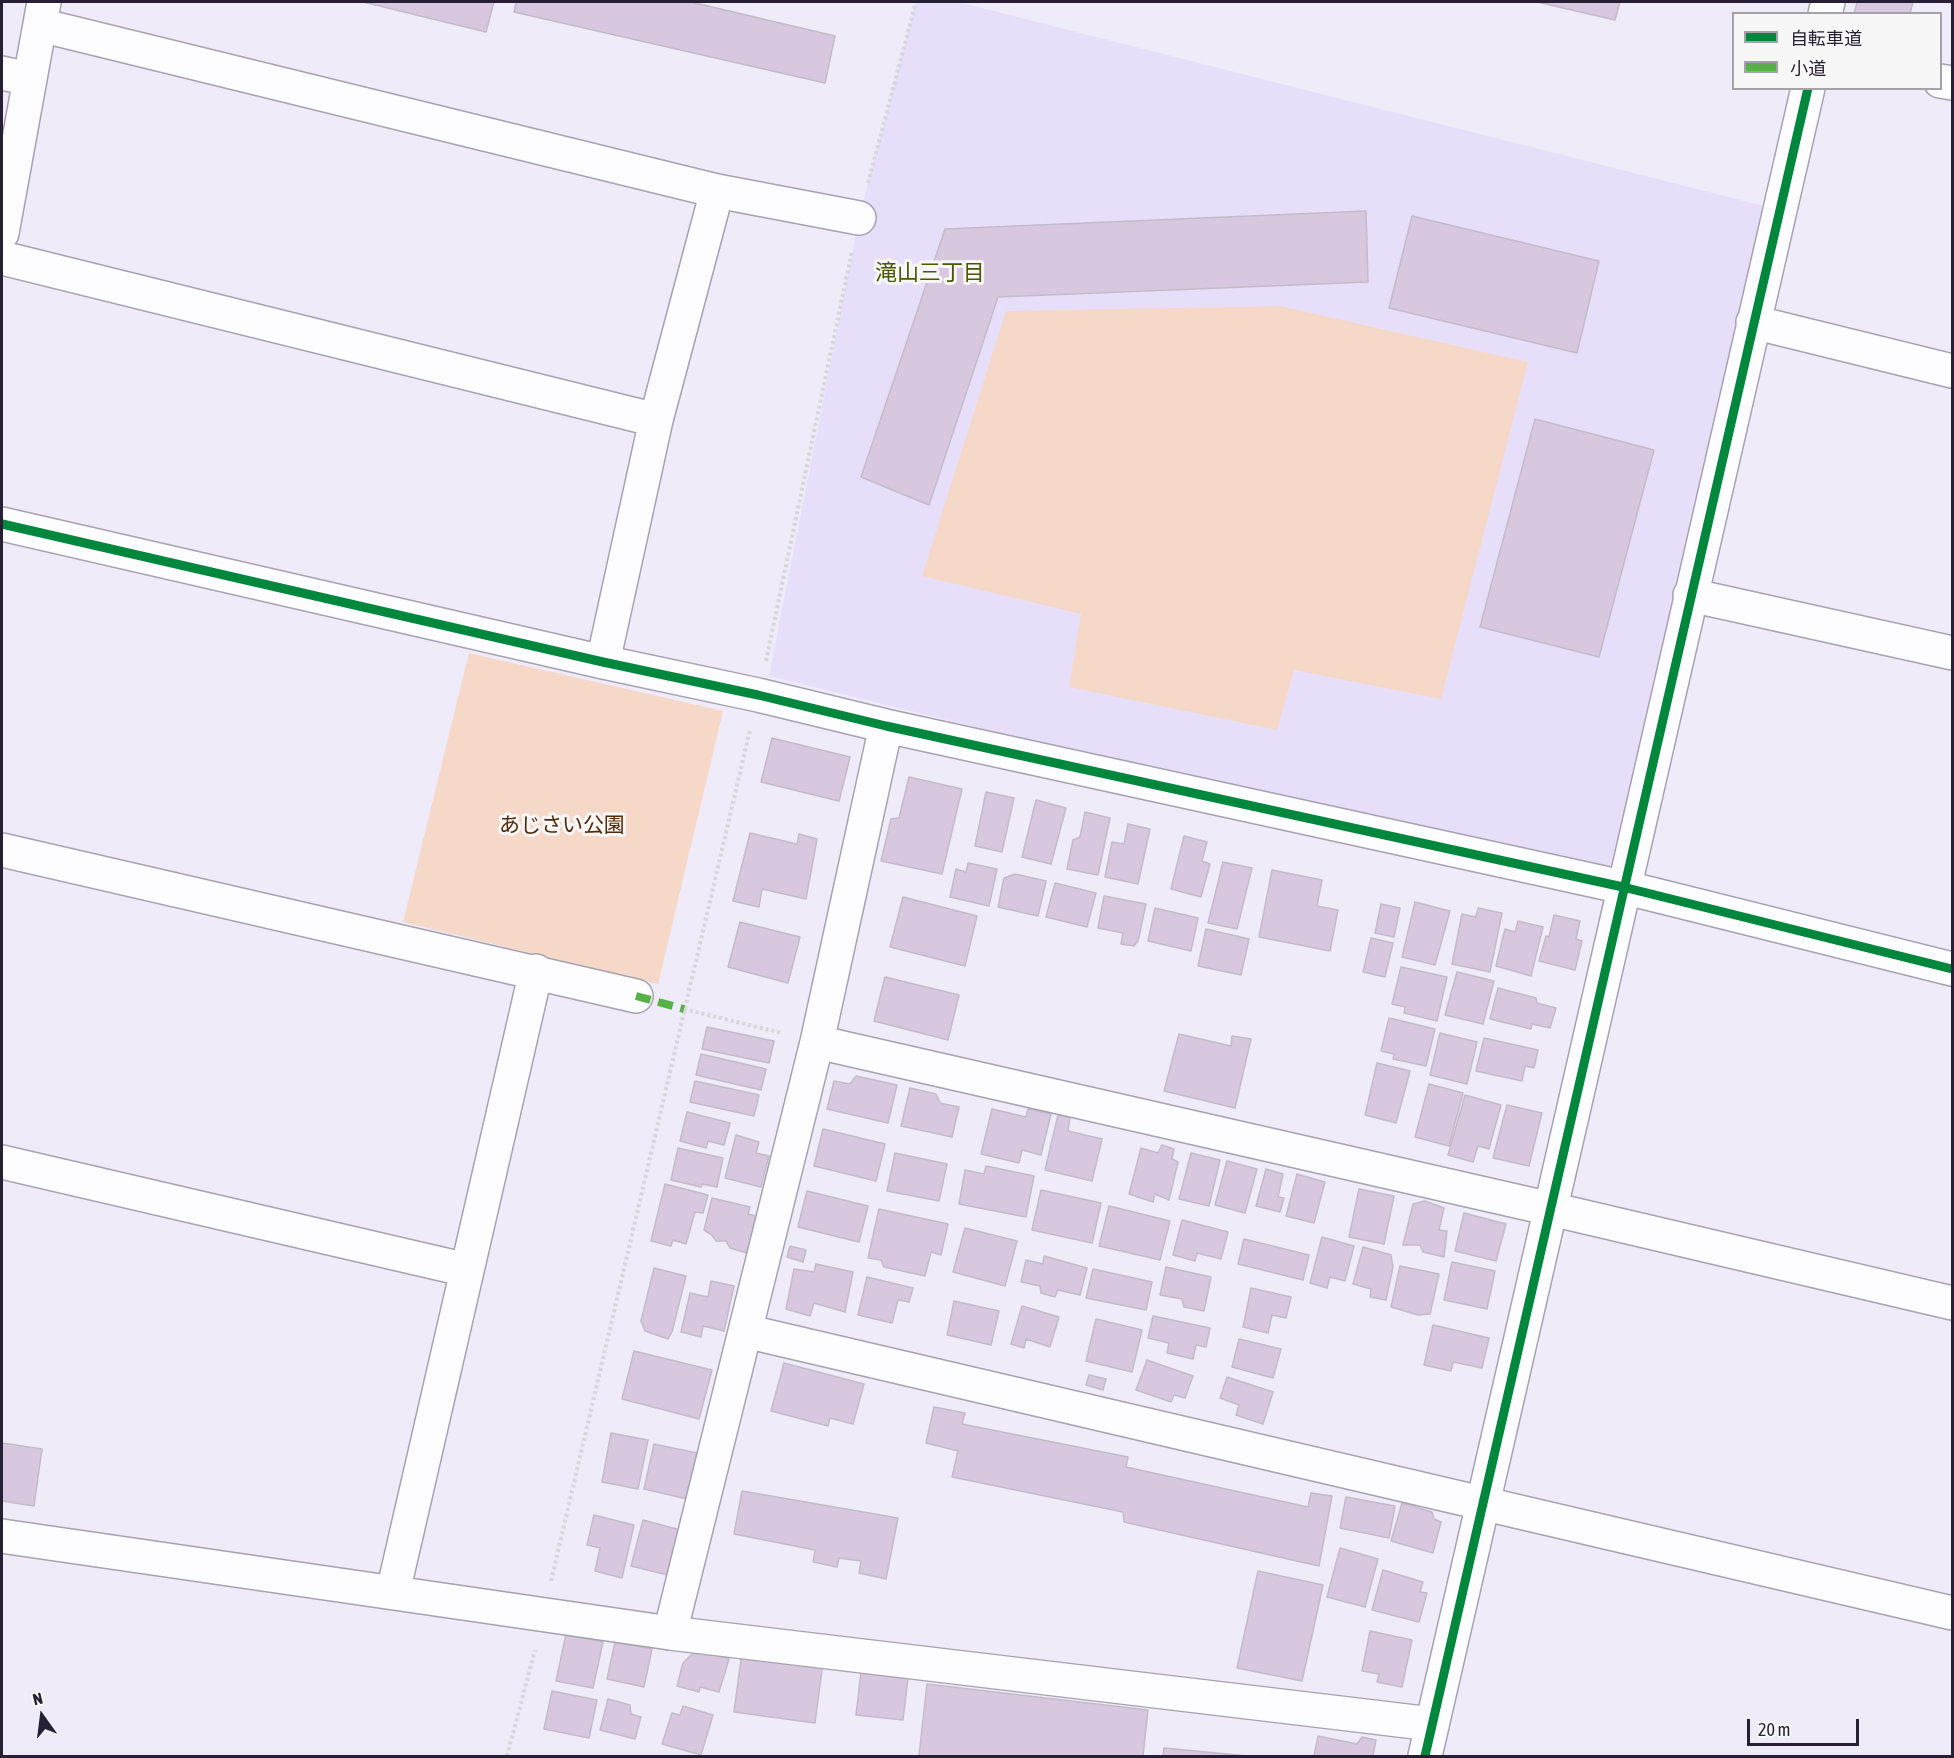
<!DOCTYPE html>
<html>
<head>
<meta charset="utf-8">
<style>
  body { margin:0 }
  #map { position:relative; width:1954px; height:1758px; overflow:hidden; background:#efebf8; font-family:"Asap Condensed","Noto Sans JP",sans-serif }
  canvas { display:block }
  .frame { position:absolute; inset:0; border:3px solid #272035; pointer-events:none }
  .legend { position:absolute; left:1732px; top:12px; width:210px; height:78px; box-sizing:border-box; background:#f7f7f7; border:2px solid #a4a1a9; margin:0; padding:8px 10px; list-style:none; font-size:18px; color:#272035 }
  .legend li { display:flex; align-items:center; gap:12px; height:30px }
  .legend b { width:30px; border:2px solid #a4a1a9 }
  .north { position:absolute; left:12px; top:1686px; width:60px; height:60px; -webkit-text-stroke:4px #f7f7f7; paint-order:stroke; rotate:346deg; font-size:16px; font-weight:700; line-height:24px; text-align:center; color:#272035 }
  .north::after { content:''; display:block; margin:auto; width:21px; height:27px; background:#272035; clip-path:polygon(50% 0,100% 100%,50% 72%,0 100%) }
  .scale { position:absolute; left:1747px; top:1719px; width:112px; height:27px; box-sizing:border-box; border:3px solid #272035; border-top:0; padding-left:8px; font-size:18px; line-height:21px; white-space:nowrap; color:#272035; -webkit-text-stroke:4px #f7f7f7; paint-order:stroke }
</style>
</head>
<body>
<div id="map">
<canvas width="1954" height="1758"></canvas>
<div class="frame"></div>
<ul class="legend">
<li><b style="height:8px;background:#00873e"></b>自転車道</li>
<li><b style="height:8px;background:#56b146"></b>小道</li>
</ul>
<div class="north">N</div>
<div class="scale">20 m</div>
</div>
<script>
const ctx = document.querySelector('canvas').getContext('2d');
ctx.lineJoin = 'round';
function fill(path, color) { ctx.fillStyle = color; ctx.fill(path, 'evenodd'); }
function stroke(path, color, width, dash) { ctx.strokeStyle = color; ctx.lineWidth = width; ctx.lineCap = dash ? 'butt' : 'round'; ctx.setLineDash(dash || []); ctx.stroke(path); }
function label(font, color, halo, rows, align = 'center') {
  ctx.font = font + ' "Asap Condensed","Noto Sans JP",sans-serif'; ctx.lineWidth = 6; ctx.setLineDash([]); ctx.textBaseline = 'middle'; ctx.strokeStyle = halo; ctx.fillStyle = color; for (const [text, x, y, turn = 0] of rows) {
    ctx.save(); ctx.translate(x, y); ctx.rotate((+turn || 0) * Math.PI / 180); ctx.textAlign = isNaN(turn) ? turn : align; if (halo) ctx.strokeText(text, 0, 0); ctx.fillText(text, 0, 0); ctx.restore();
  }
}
fill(new Path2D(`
  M916,2H958L1780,210L1623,887L769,676L859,218Z`), '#e7dffa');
fill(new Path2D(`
  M1280,306L1528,362L1441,699L1294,670L1277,730L1069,687L1081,614L922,576L1006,311Z
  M469,653L723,711L658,984L403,922Z`), '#f6d8c9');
const building = new Path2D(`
  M363,2H494L486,32Z
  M516,2H691L835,36L825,83L514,12Z
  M1537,2H1620L1615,20Z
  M1857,2H1913L1910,14H1854Z
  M1366,211L1368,282L998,297L929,505L861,477L945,229Z
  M1412,216L1599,261L1577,353L1389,308Z
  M1535,419L1654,450L1599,657L1480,627Z
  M772,738L850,757L839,801L761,782Z
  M909,777L962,789L942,874L881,861L891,819L899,818Z
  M986,792L1014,798L1002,852L975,846Z
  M1036,800L1066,808L1051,864L1022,857Z
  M1085,812L1110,818L1098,875L1067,869L1073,840L1080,837Z
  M1128,824L1150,829L1138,884L1105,877L1112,842L1124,844Z
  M750,833L797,844L799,834L817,839L806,899L762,889L759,907L733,901Z
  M1184,836L1207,842L1202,861L1210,864L1201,897L1171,889Z
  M1223,862L1252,868L1237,929L1208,923Z
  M968,863L997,869L989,906L950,897L956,869L966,872Z
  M1272,870L1322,880L1317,906L1338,910L1330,951L1259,937Z
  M1015,874L1046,881L1038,916L998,907L1004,878Z
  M1055,883L1096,893L1087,927L1046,917Z
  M1104,896L1146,904L1138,941L1134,946L1121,944L1123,933L1098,928Z
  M903,897L977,916L965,966L890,947Z
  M1415,902L1450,911L1435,965L1402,957Z
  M1381,904L1400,908L1394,937L1375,933Z
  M1155,908L1198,918L1191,951L1148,941Z
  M1478,908L1502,913L1490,972L1452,964L1462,914L1476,917Z
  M1554,915L1580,921L1576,939L1582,941L1575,970L1539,961L1546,936L1549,937Z
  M1518,921L1543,927L1531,976L1496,966L1505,929L1515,932Z
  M740,922L800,937L788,983L728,967Z
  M1206,929L1249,939L1241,975L1198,966Z
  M1371,938L1393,943L1385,977L1363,972Z
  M1401,967L1447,977L1437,1021L1404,1013L1405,1007L1392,1004Z
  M1457,972L1494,981L1483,1024L1445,1015Z
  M885,977L959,995L948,1040L874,1021Z
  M1498,988L1536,998L1537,1003L1556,1008L1550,1028L1532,1024L1531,1029L1490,1019Z
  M1389,1018L1435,1029L1426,1066L1393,1059L1394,1054L1381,1051Z
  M707,1027L774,1041L769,1063L702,1049Z
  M1440,1033L1477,1042L1467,1084L1430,1075Z
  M1179,1034L1231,1046L1232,1036L1251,1039L1235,1108L1164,1091Z
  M1484,1038L1538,1050L1534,1068L1525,1066L1522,1081L1476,1071Z
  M701,1054L766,1069L761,1090L696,1075Z
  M1377,1063L1410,1071L1396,1123L1365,1115Z
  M856,1076L897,1085L888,1123L827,1109L834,1081L850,1084Z
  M695,1081L759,1095L754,1116L690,1102Z
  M1429,1084L1463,1093L1449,1146L1415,1137Z
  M910,1088L936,1094L940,1103L959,1107L952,1137L901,1126Z
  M1465,1095L1501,1105L1489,1149L1478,1146L1473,1162L1448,1155Z
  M1507,1105L1542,1113L1529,1166L1493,1158Z
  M992,1109L1026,1117L1028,1109L1051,1114L1041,1155L1022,1150L1019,1163L981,1154Z
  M687,1112L730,1123L724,1145L708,1141L706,1148L680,1141Z
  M1058,1115L1070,1117L1068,1131L1102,1139L1092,1181L1045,1170Z
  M823,1129L885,1144L876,1181L814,1166Z
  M736,1135L759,1142L756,1153L769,1156L761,1187L725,1178Z
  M1162,1145L1174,1149L1172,1159L1178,1162L1169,1200L1155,1194L1153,1202L1129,1194L1141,1148L1158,1153Z
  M678,1148L723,1158L717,1187L702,1184L701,1187L671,1180Z
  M895,1153L947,1164L939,1201L887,1191Z
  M1191,1153L1220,1160L1209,1206L1179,1199Z
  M1227,1161L1257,1169L1245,1213L1215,1205Z
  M986,1166L1034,1176L1026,1217L959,1204L965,1170L984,1174Z
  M1266,1169L1283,1174L1278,1197L1284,1198L1280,1212L1256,1206Z
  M1297,1174L1325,1182L1314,1223L1286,1216Z
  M665,1184L708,1195L703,1213L695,1212L686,1244L673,1240L671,1246L651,1241Z
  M1359,1189L1394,1196L1384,1244L1349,1237Z
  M1041,1190L1101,1203L1092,1243L1032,1230Z
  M807,1191L868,1206L859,1242L798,1227Z
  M712,1198L750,1207L748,1214L756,1216L747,1253L730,1248L726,1241H716L712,1235L704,1230Z
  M1425,1201L1444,1208L1439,1230L1447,1231L1444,1257L1423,1252L1420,1245H1403L1413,1204Z
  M1109,1206L1170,1221L1160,1260L1099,1246Z
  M879,1209L948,1224L941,1255L931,1252L925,1276L884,1267L881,1260L868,1258Z
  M1464,1213L1506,1224L1496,1261L1455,1251Z
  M1182,1220L1228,1232L1221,1259L1197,1253L1195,1261L1173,1255Z
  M965,1228L1017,1241L1005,1286L953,1272Z
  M1322,1237L1354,1246L1345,1281L1330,1277L1327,1288L1310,1283Z
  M1244,1239L1309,1255L1303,1280L1238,1264Z
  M790,1246L806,1250L803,1262L787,1257Z
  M1363,1247L1391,1255L1393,1267L1386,1300L1370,1297L1371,1289L1353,1284Z
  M1044,1256L1087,1268L1080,1295L1058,1290L1055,1297L1041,1293L1040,1286L1021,1282L1026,1260L1043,1264Z
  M1452,1262L1495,1271L1487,1309L1444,1300Z
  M816,1264L853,1272L845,1312L814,1303L810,1316L786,1309L794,1269L814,1272Z
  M1400,1266L1439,1274L1430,1314L1418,1315L1391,1307Z
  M1166,1267L1211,1277L1204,1311L1184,1307L1182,1299L1160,1295Z
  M654,1268L686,1276L672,1332L668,1339L645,1331L641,1321Z
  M1093,1269L1152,1282L1146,1310L1086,1298Z
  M867,1277L913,1288L909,1302L898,1300L892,1323L858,1315Z
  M711,1281L734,1286L724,1331L703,1326L701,1337L681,1332L690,1293L708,1297Z
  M1251,1288L1291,1297L1286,1318L1272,1315L1268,1333L1243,1327Z
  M954,1301L999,1311L991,1345L947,1335Z
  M1022,1306L1059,1317L1050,1347L1026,1339L1024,1348L1011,1344Z
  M1153,1316L1210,1328L1206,1347L1196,1345L1193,1359L1167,1353L1169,1343L1148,1338Z
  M1096,1319L1142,1330L1132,1372L1086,1361Z
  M1433,1325L1489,1338L1482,1368L1453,1362L1451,1371L1424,1365Z
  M1239,1339L1281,1349L1273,1378L1232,1367Z
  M634,1351L712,1370L699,1419L622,1399Z
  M1147,1360L1193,1376L1185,1398L1174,1395L1171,1402L1136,1390Z
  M784,1363L864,1384L853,1424L830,1418L828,1426L771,1411Z
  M1089,1375L1106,1379L1103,1390L1086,1385Z
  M1227,1377L1273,1392L1263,1424L1236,1415L1239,1405L1220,1398Z
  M934,1407L965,1413L962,1424L1128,1457L1126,1467L1308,1507L1311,1493L1332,1496L1319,1566L1124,1522L1123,1512L952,1477L958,1451L926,1443Z
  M611,1433L648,1440L638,1489L602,1482Z
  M2,1443L42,1449L34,1506L2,1501Z
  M654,1444L697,1453L687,1499L644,1489Z
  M742,1491L898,1518L886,1579L859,1573L861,1561L839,1558L837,1567L813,1562L815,1550L734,1534Z
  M1346,1497L1395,1506L1389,1538L1340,1528Z
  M1402,1503L1432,1512L1434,1519L1441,1522L1433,1553L1391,1541Z
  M594,1515L634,1525L622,1578L595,1571L600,1548L587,1545Z
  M643,1520L688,1532L676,1577L631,1566Z
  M1340,1548L1378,1559L1365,1607L1327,1597Z
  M1383,1570L1423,1582L1420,1592L1427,1593L1419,1622L1372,1610Z
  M1258,1571L1323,1585L1302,1681L1237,1668Z
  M1370,1631L1412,1640L1402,1687L1377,1682L1379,1674L1362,1671Z
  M566,1634L603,1642L593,1688L556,1681Z
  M615,1642L652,1649L644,1687L607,1679Z
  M703,1651L729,1659L719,1692L700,1687L699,1692L677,1686L683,1663L691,1655Z
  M742,1652L823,1662L815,1723L734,1712Z
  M861,1672L908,1678L903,1720L856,1715Z
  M927,1684L1148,1710L1143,1756H919Z
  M552,1691L597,1700L589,1738L544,1729Z
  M608,1699L630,1705L631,1714L641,1717L635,1739L600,1730Z
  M683,1706L713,1715L701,1755L662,1744L672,1713L680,1715Z
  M1318,1736L1357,1744L1362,1737L1376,1740L1373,1756H1314Z
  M1164,1748L1248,1756H1163Z`);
fill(building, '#d7c7df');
stroke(building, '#c4bbca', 1.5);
const street = new Path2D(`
  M1825,14L1828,2
  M40,25L717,191L859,218
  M2,73L29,79
  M1940,81L1952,83
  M2,233L44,2
  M2,258L656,420
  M1753,322L1952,371
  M2,524L603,662L758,695L886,726L1623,887L1952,969
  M1690,595L1952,653
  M603,662L656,420L717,191
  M2,850L636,996
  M817,1042L1551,1209L1952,1303
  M2,1162L467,1270
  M745,1331L1952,1613
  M2,1536L670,1633L1432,1724
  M393,1592L536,971
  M670,1633L817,1042L886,726
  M1425,1756L1808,88`);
stroke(street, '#a7a2b1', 36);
stroke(new Path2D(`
  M868,183L916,2
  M766,661L852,251
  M684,1009L782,1033
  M551,1581L750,730
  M507,1756L535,1650`), '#d7d6da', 4, [3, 3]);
stroke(street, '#fdfcfe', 33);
stroke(new Path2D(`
  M636,996L684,1009`), '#56b146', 8, [15, 8]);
stroke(new Path2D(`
  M2,524L603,662L758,695L886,726L1623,887L1952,969
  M1425,1756L1808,88`), '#00873e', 9);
label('21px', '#522b09', '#f7f7f7', [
  ["あじさい公園",562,825]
]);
label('22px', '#4c5700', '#f7f7f7', [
  ["滝山三丁目",930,273]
]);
</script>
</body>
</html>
